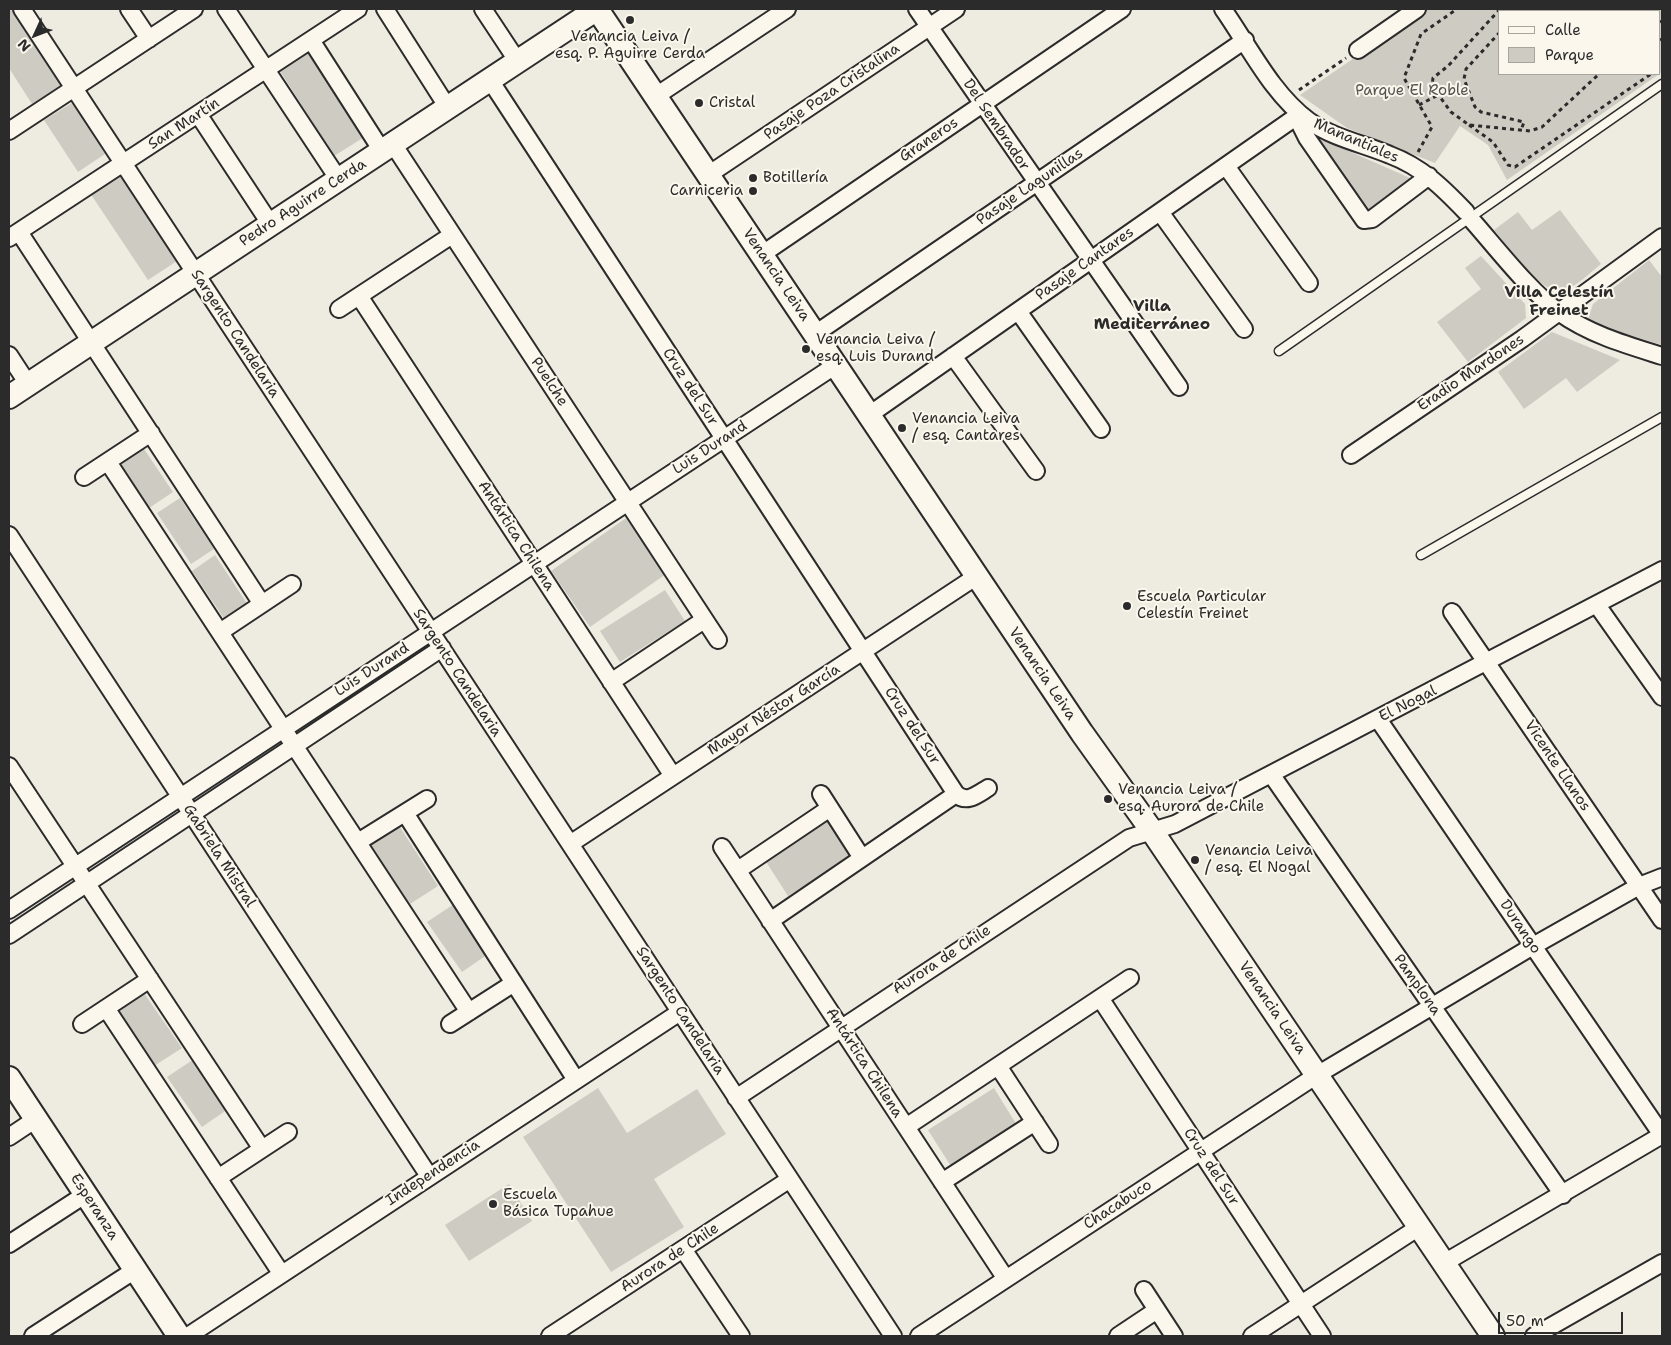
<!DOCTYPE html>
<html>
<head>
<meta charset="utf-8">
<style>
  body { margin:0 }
  #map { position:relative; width:1671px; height:1345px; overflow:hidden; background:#eeebe0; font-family:"Shantell Sans",sans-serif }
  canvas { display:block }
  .frame { position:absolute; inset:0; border:10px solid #2b2b2b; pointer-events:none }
  .legend { position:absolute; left:1498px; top:10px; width:162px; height:65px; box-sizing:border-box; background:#fbf7ec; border:1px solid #a8a59f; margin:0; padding:6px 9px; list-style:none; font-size:15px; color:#2b2b2b }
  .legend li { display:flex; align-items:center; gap:10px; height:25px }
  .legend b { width:25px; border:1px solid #a8a59f }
  .north { position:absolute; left:10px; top:10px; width:50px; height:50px; -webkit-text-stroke:4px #fbf7ec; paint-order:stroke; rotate:227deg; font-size:14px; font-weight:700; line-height:20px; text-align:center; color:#2b2b2b }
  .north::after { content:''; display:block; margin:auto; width:18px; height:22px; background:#2b2b2b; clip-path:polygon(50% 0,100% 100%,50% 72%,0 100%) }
  .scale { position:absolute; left:1498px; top:1312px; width:125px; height:22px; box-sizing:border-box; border:2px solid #2b2b2b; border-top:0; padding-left:6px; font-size:15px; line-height:18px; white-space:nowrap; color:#2b2b2b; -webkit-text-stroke:4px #fbf7ec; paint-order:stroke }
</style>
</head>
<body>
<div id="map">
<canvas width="1671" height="1345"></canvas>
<div class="frame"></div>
<ul class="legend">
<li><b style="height:6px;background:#fbf7ec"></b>Calle</li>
<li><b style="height:14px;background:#cecbc2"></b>Parque</li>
</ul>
<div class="north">N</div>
<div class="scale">50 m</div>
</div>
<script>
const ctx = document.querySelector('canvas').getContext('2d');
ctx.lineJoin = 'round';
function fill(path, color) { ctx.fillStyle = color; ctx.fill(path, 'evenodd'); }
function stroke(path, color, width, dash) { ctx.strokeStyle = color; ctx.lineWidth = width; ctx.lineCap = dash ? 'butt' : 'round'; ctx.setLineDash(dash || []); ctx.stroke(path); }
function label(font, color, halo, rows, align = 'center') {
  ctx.font = font + ' "Shantell Sans",sans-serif'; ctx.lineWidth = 4; ctx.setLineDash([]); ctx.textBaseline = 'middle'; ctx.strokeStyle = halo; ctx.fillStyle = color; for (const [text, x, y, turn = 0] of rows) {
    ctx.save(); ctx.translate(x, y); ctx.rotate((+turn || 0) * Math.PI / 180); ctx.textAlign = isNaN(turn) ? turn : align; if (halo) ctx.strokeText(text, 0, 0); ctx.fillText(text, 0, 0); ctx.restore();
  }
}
fill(new Path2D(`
  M9,9H12L62,84L32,104L9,68Z
  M1426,9H1662V72L1660,73V11H1500V74H1659L1507,180L1488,145L1460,126L1435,163L1347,128L1300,95Z
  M310,47L366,136L334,156L278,68Z
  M72,103L105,154L78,172L44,120Z
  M1312,135L1417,181L1367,217Z
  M122,172L180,259L148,280L90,193Z
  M1560,210L1601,264C1590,273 1577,286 1563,291C1546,299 1505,243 1494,230L1518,212L1532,230Z
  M1481,256L1525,304L1526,318L1468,362L1437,322L1481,289L1465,268Z
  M1649,260L1662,277V345L1587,322L1593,304Z
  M1552,332L1620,360L1577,392L1566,378L1524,409L1498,372Z
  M140,443L173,492L149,508L117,458Z
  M180,498L214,549L191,564L157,513Z
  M626,518L666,574L590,627L551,571Z
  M215,555L248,605L225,620L192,571Z
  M665,590L685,621L620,662L600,631Z
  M828,819L852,856L788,896L765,860Z
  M398,824L438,886L410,904L370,843Z
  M454,904L488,954L462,972L427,922Z
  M144,993L182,1048L154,1066L118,1011Z
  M194,1059L228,1109L202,1127L167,1077Z
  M598,1088L627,1133L697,1089L726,1134L654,1179L684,1227L611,1272L523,1137Z
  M994,1088L1018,1127L952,1168L928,1130Z
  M509,1184L532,1221L469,1261L445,1225Z`), '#cecbc2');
const lane = new Path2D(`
  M1279,351L1662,84
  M1421,555L1662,417`);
const street = new Path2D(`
  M22,9L893,1336
  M129,9L149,39
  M226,9L339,180
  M385,9L448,108
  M483,9L518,62
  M917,9L1179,387
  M1223,9C1249,46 1272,94 1309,121C1333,138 1364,144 1390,155C1422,167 1443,188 1466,212
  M311,40L382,151
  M1358,50L1417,9
  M490,80L956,794C967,804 978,794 988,788
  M656,96L787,9
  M198,114L271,225
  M1300,114L1301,126L1307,138L1364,220L1372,219L1429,176
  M9,131L194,9
  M393,144L718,640
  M1226,166L1309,283
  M708,175L956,9
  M1160,212L1244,329
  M1470,218C1495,246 1530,292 1560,313C1591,335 1627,345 1662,356
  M19,232L262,604
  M9,238L358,9
  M761,255L1122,9
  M359,296L673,776
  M339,309L452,235
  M1018,311L1101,429
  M815,334L1245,40
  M9,355L28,384
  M953,356L1036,471
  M869,415L1300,114
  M1351,455L1522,339L1662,237
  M108,462L469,1012
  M84,477L151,433
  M9,535L429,1176
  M1597,605L1662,697
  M1452,612L1662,920
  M220,632L292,584
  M611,682L704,620
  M1378,719L1662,1135
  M9,766L262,1149
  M1271,774L1563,1195
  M821,794L862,858
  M405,813L576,1080
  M358,842L427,799
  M570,844L977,576
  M722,847L1006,1279
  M738,870L830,808
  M9,910L836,365
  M770,921L956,794
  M9,935L442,648
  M1100,998L1322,1336
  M106,1008L281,1273
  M82,1024L150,979
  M450,1024L514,983
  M998,1066L1049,1144
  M736,1098L1129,838L1175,824L1662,570
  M906,1127L1130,978
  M9,1137L36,1119
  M218,1178L288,1132
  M942,1182L1035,1122
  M9,1244L86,1194
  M683,1249L741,1336
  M1444,1263L1662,1135
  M1144,1290L1174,1336
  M33,1336L135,1270
  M188,1336L680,1012
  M550,1336L790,1179
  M919,1336L1317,1075L1533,946L1639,886L1662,877
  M1118,1336L1157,1310
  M1252,1336L1419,1227
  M1534,1336L1662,1263`);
const secondary = new Path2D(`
  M9,397L597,9L1082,733L1152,831L1493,1336
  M9,1078L179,1336`);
stroke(lane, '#2b2b2b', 11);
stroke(street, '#2b2b2b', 20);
stroke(secondary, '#2b2b2b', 26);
stroke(new Path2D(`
  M1500,9L1448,66L1433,78L1432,86L1451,112L1469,125L1530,131L1542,127L1599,74
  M1580,9L1583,11
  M1518,11L1520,9
  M1660,22L1662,21
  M1500,32L1466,69L1464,79L1475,107L1481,112L1524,122L1521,130
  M1660,40L1662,39
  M1299,90L1346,58
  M1419,105L1438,95
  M1469,125L1493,142L1508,165L1515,167L1651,74
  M1418,152L1432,127L1404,78L1421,34L1457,9`), '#2b2b2b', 3, [4, 4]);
stroke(lane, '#fbf7ec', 8);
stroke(street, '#fbf7ec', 16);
stroke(secondary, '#fbf7ec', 22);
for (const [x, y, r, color] of [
  [630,20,5,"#2b2b2b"],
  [699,103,5,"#2b2b2b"],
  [753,178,5,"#2b2b2b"],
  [753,191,5,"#2b2b2b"],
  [806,349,5,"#2b2b2b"],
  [902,428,5,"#2b2b2b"],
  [1127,606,5,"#2b2b2b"],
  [1108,799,5,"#2b2b2b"],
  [1195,860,5,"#2b2b2b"],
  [493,1204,5,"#2b2b2b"]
]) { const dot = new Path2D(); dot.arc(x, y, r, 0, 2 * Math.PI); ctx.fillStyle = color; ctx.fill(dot); stroke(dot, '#fbf7ec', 2); }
label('15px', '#2b2b2b', '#fbf7ec', [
  ["Venancia Leiva /",630,37,"center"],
  ["esq. P. Aguirre Cerda",630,54,"center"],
  ["Cristal",709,103],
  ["Botillería",763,178],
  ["Carniceria",743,191,"right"],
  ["Venancia Leiva /",816,340],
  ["esq. Luis Durand",816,357],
  ["Venancia Leiva",912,419],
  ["/ esq. Cantares",912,436],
  ["Escuela Particular",1137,597],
  ["Celestín Freinet",1137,614],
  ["Venancia Leiva /",1118,790],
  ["esq. Aurora de Chile",1118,807],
  ["Venancia Leiva",1205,851],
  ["/ esq. El Nogal",1205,868],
  ["Escuela",503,1195],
  ["Básica Tupahue",503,1212]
], 'left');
label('15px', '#545351', '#fbf7ec', [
  ["Parque El Roble",1412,91]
]);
label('15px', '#2b2b2b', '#fbf7ec', [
  ["Pasaje Poza Cristalina",832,92,-34],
  ["San Martín",184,124,-33],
  ["Del Sembrador",996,125,56],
  ["Graneros",929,140,-34],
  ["Manantiales",1356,141,23],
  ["Pasaje Lagunillas",1030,187,-34],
  ["Pedro Aguirre Cerda",303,203,-33],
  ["Pasaje Cantares",1085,264,-35],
  ["Venancia Leiva",776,275,56],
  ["Sargento Candelaria",235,334,57],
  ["Eradio Mardones",1471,373,-34],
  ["Puelche",549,382,57],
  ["Cruz del Sur",690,387,57],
  ["Luis Durand",710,448,-33],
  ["Antártica Chilena",516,536,57],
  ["Luis Durand",372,670,-33],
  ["Sargento Candelaria",457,673,57],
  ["Venancia Leiva",1042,674,56],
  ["El Nogal",1408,704,-27],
  ["Mayor Néstor García",774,710,-33],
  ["Cruz del Sur",912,726,57],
  ["Vicente Llanos",1557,766,56],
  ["Gabriela Mistral",219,856,57],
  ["Durango",1520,927,56],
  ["Aurora de Chile",942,960,-33],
  ["Pamplona",1417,985,55],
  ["Venancia Leiva",1272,1008,56],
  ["Sargento Candelaria",680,1011,57],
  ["Antártica Chilena",864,1063,57],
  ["Cruz del Sur",1211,1167,57],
  ["Independencia",433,1173,-33],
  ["Chacabuco",1118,1205,-33],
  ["Esperanza",94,1207,57],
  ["Aurora de Chile",670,1258,-33]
]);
label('bold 16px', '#2b2b2b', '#fbf7ec', [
  ["Villa Celestín",1559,293],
  ["Freinet",1559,311],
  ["Villa",1152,307],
  ["Mediterráneo",1152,325]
]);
</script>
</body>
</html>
